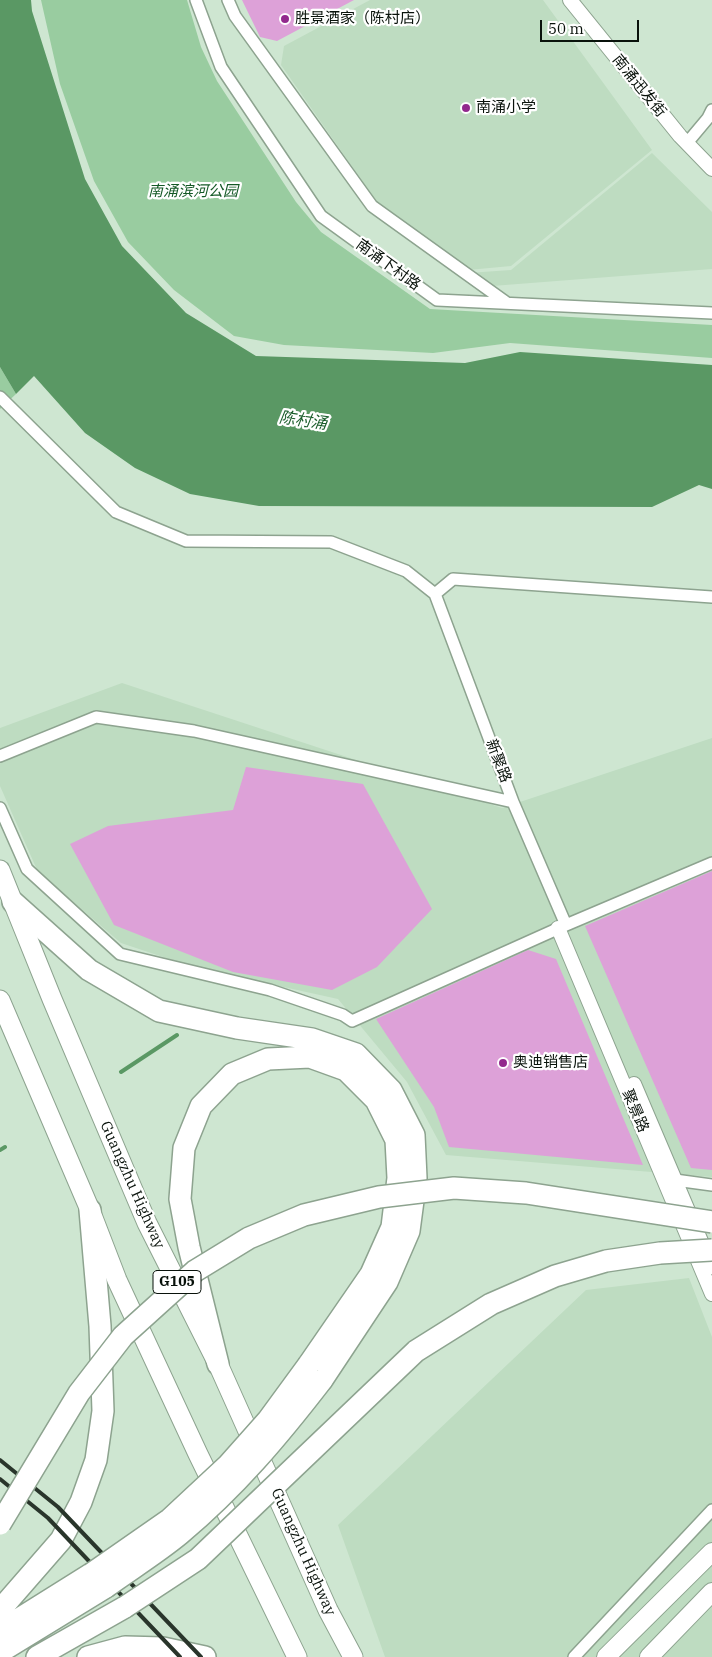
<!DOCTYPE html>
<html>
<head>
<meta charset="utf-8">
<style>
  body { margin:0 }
  #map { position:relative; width:712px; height:1657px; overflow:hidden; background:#cee6d1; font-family:"IBM Plex Serif",serif }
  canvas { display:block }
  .scale { position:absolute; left:540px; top:20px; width:99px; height:22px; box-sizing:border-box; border:2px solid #09120b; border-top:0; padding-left:6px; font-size:15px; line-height:18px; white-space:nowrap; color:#09120b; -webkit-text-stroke:4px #fff; paint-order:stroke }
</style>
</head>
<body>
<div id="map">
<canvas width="712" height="1657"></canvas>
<div class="scale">50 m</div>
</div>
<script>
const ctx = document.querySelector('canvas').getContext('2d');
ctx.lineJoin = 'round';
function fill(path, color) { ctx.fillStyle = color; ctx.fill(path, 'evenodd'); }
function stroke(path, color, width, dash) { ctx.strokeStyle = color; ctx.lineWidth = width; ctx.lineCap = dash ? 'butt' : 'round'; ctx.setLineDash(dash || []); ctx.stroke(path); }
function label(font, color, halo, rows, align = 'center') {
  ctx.font = font + ' "IBM Plex Serif","Noto Sans SC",serif'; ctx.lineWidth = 4.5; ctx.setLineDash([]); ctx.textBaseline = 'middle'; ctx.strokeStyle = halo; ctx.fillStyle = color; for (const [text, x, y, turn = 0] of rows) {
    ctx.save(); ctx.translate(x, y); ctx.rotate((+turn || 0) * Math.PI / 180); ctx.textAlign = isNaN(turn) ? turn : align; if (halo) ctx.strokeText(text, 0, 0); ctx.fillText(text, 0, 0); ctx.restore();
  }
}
fill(new Path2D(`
  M370,0H543L652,150L511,266L468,270L379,205L281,65L284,46Z
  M652,153L712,212V269L492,286L468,273L511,270Z
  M122,683L502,808L712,738V1177L446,1155L407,1082L338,999L193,967L121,943L38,872L0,786V728Z
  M689,1278L712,1337V1657H385L338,1525L586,1290Z`), '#bedcc1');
fill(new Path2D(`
  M41,0H187L201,47L217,81L296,202L321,232L430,309L712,325V358L510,343L433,353L284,345L234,336L174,290L128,242L94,181L60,84Z
  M0,367L16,394L0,409Z`), '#99cca0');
fill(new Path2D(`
  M0,0H31L32,11L85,179L122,246L186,313L256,356L465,363L520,352L712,365V489L699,485L652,507L259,506L190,494L135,468L85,433L34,376L16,394L0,367Z`), '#5a9864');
stroke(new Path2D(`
  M121,1072L177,1035
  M0,1150L5,1147`), '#5a9864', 4);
fill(new Path2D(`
  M242,0H354L277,41L260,37Z
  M246,767L363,784L432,909L377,967L332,990L233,972L114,925L70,844L108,826L233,810Z
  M712,871V1170L691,1168L585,926Z
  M528,950L556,959L643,1165L449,1147L434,1107L376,1019Z`), '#dda1d8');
const minor = new Path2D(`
  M196,0L221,67L321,216L437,300L712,313
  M228,0L235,16L372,206L507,303
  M687,143L708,118L712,110
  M0,397L116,512L186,541L331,542L406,571L435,594L453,579L712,597
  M435,594L513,802L566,925
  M0,756L96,717L194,731L513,802
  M0,808L27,869L120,954L270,990L343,1015L352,1021L566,925L712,863
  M675,1180L712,1185
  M574,1657L712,1510`);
const tertiary = new Path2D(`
  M570,0L680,136L712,169
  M558,928L712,1294
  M634,1084L712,1267`);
const primary = new Path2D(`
  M606,1657L712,1552
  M649,1657L712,1592`);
const trunk = new Path2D(`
  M0,870L52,999L147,1223L218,1364L328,1610L353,1657
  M0,1000L90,1210L117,1280L198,1454L297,1657`);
const motorway = new Path2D(`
  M13,902L89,970L159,1011L237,1028L312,1039L356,1054L391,1090L414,1135L416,1178L409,1231L387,1282L322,1380
  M218,1364L189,1247L180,1199L184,1148L201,1106L232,1074L268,1059L310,1057L346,1070L376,1100L396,1140L398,1178L392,1227L371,1274L309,1364
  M0,1610L61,1540L81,1502L96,1460L103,1411L100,1326L90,1210
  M0,1631L91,1574
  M0,1652L106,1587
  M37,1657L125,1607
  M88,1657L125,1647L163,1648L205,1657`);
stroke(minor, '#8da38f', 14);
stroke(tertiary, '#8da38f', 16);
stroke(primary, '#8da38f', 20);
stroke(trunk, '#8da38f', 21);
stroke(motorway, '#8da38f', 24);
stroke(minor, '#fff', 11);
stroke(tertiary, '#fff', 14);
stroke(primary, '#fff', 18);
stroke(trunk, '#fff', 19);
stroke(motorway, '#fff', 21);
stroke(new Path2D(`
  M0,1460L58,1507L201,1657
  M0,1479L48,1518L180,1657`), '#29352b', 4);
const motorwayBridge = new Path2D(`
  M0,1524L79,1393L123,1336L195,1271L249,1238L304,1215L379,1197L454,1188L526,1193L712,1222
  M91,1574L170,1519L228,1465L268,1420L309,1364
  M106,1587C131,1569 157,1553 180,1534C236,1487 278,1437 322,1380
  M125,1607L198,1559L416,1351L491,1304L555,1276L606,1261L660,1253L712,1250`);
stroke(motorwayBridge, '#8da38f', 24, []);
stroke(motorwayBridge, '#fff', 21);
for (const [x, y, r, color] of [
  [285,19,5,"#92298d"],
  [466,108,5,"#92298d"],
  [503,1063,5,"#92298d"]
]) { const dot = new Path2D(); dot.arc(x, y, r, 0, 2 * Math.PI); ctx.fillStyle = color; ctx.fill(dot); stroke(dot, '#fff', 2); }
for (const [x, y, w] of [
  [177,1282,48]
]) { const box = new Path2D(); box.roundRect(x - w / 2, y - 11.5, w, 23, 4); ctx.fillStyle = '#fff'; ctx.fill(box); stroke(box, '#09120b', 1); }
label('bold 14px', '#09120b', null, [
  ["G105",177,1282]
]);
label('15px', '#09120b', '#fff', [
  ["胜景酒家（陈村店）",295,19],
  ["南涌小学",476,108],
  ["奥迪销售店",513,1063]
], 'left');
label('15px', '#09120b', '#fff', [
  ["南涌迅发街",639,86,51],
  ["南涌下村路",388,265,36],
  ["新聚路",498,761,69],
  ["聚景路",635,1111,67],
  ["Guangzhu Highway",132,1185,66],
  ["Guangzhu Highway",303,1552,66]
]);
label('italic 15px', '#145926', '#fff', [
  ["南涌滨河公园",193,192]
]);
label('italic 16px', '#195c2a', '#fff', [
  ["陈村涌",303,421,8]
]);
</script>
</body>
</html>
